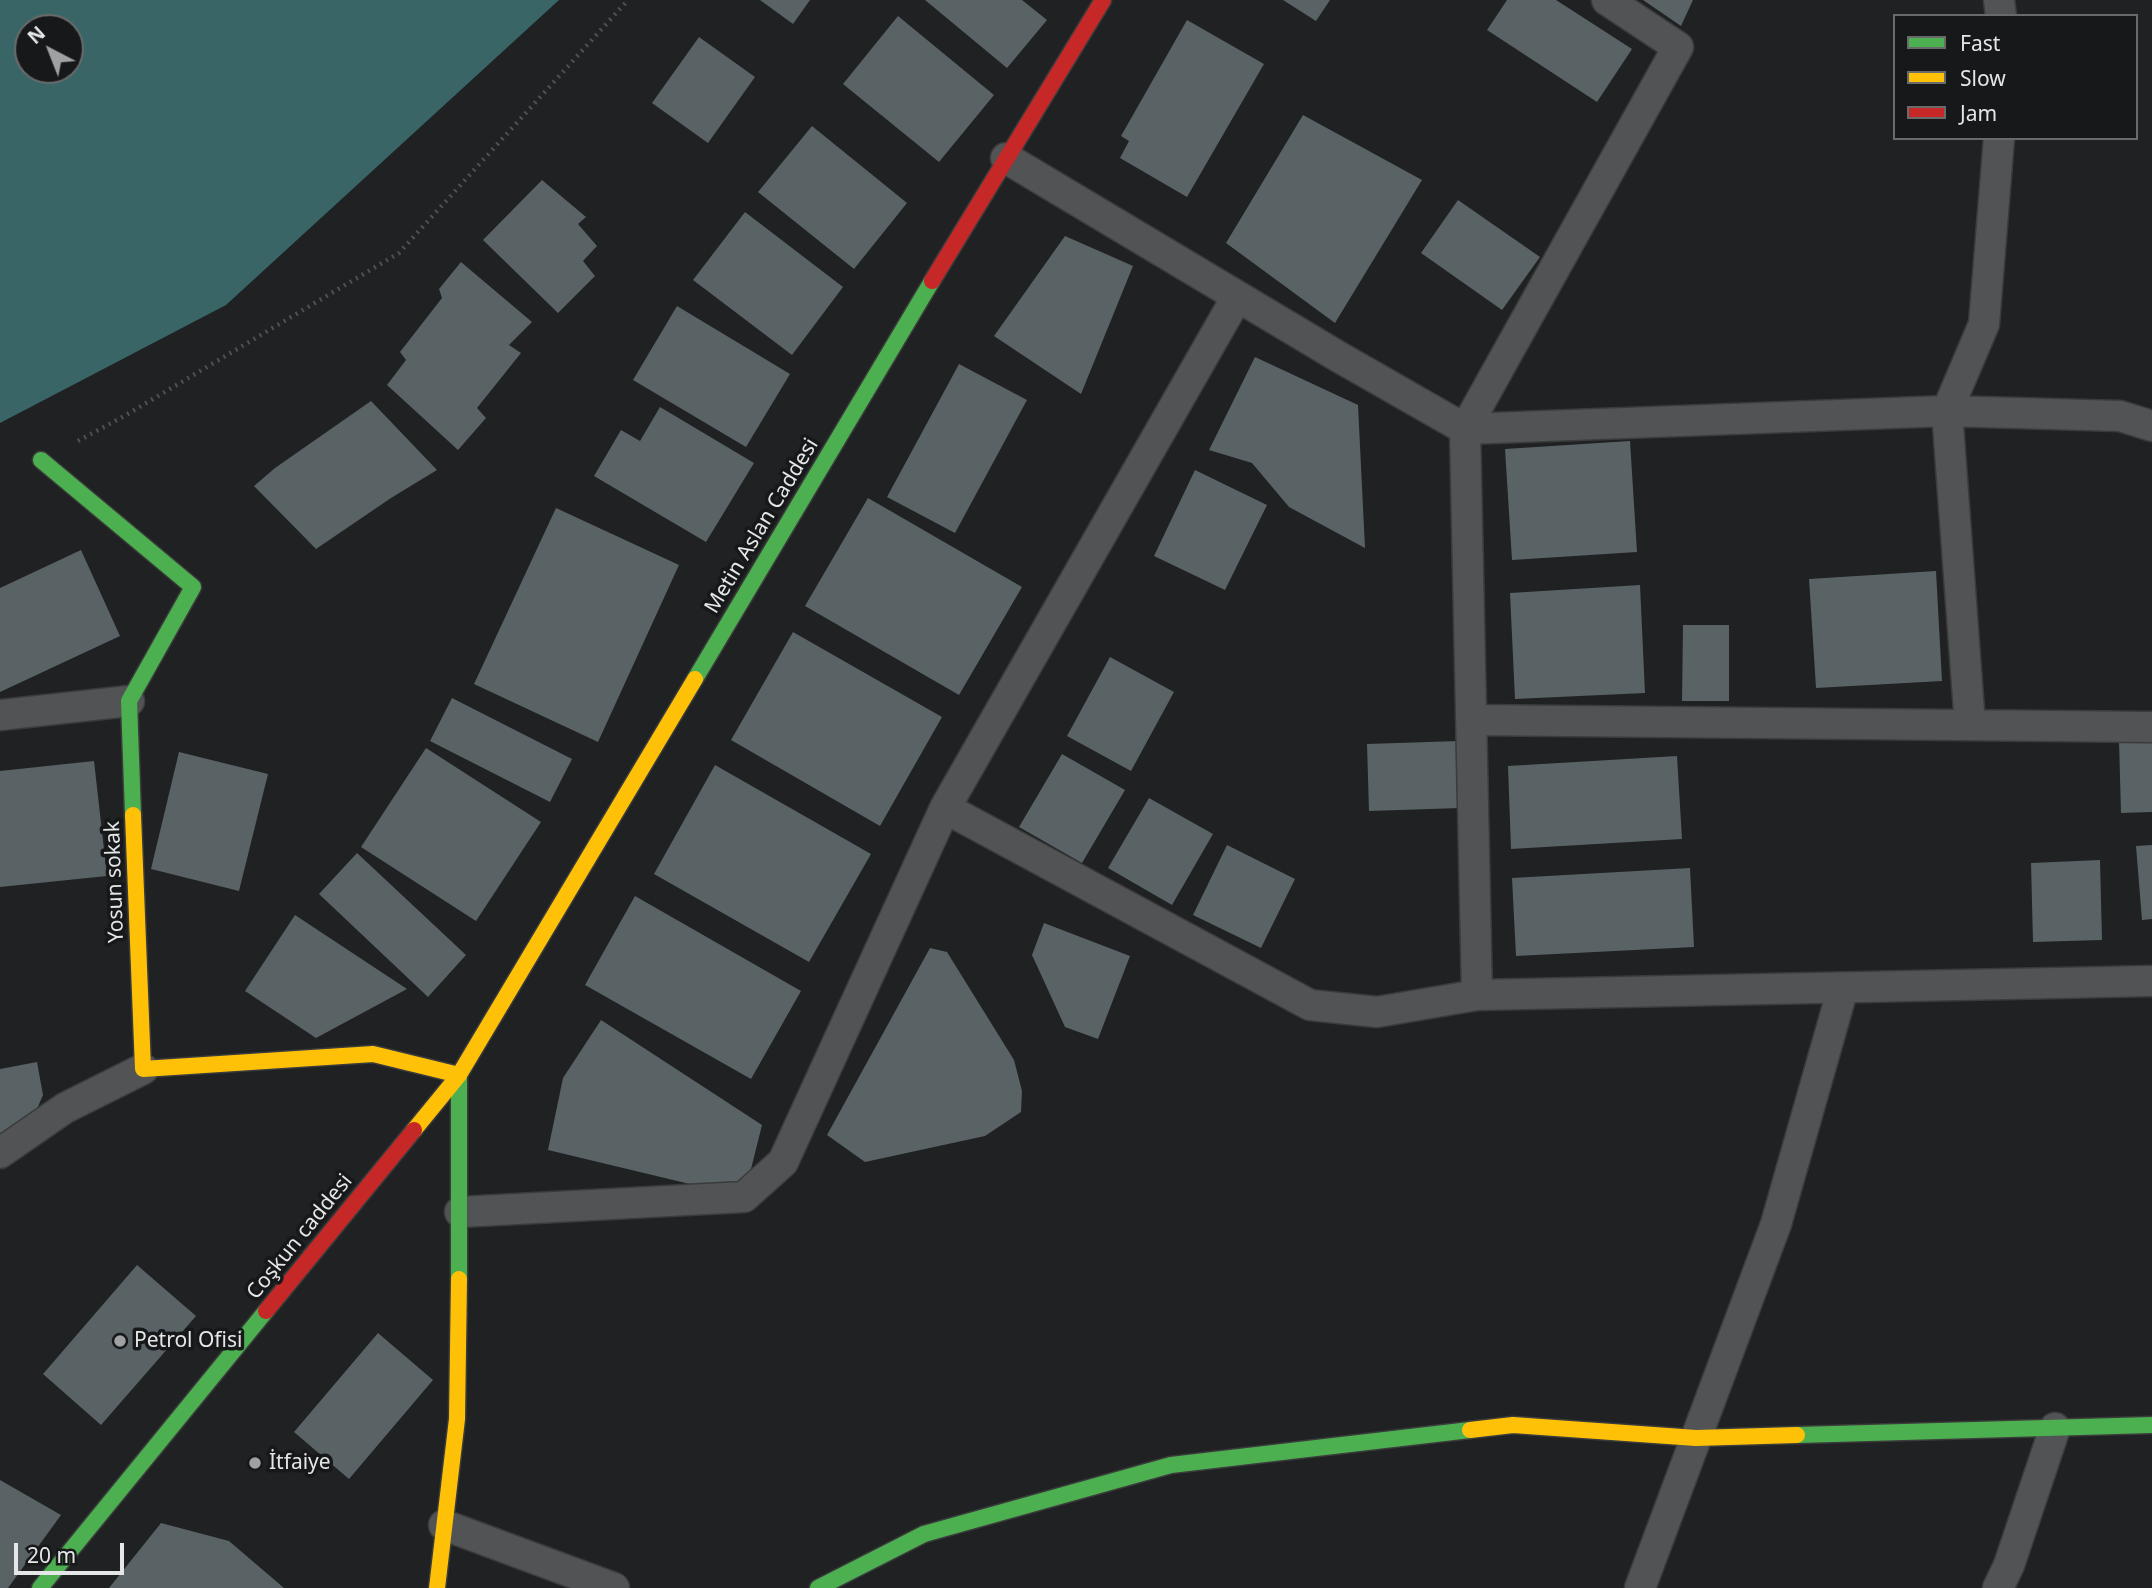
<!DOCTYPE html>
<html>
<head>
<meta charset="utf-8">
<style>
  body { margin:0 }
  #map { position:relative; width:2152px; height:1588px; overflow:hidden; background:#202122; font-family:"Noto Sans",sans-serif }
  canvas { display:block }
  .legend { position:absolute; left:1893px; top:14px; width:245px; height:126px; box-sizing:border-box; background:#161819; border:2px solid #696a6b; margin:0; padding:9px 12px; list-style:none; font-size:21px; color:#e5e6e7 }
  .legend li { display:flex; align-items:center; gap:14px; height:35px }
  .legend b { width:35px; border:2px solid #696a6b }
  .north { position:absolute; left:14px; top:14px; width:70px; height:70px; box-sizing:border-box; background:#161819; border:2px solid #696a6b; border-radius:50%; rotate:318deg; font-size:19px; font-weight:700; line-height:28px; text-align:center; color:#e5e6e7 }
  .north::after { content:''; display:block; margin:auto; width:24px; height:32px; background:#a0a1a2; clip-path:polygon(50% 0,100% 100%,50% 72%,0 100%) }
  .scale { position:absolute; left:14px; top:1543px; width:110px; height:32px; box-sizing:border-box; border:4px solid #e5e6e7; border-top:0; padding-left:9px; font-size:21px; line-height:24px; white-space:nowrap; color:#e5e6e7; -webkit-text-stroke:5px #161819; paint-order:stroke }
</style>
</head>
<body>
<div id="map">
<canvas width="2152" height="1588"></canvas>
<ul class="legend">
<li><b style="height:9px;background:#4caf50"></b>Fast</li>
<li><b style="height:9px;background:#ffc107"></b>Slow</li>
<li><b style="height:9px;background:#c62828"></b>Jam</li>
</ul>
<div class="north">N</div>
<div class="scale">20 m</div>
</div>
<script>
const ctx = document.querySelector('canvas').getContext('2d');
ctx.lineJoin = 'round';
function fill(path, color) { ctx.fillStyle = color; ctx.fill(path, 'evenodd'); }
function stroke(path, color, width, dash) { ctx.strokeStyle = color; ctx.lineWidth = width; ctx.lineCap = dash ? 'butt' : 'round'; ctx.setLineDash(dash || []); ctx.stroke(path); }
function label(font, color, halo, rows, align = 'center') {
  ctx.font = font + ' "Noto Sans",sans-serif'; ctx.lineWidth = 7; ctx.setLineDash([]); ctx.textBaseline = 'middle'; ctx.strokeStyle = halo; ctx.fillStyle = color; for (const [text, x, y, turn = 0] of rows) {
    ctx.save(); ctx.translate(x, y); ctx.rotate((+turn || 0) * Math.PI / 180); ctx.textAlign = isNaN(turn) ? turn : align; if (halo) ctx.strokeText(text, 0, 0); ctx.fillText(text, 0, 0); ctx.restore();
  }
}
fill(new Path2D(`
  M0,0H559L226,305L0,423ZM28,28H70V70H28Z`), '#396567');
fill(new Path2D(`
  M760,0H810L793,24Z
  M925,0H1022L1047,20L1007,68Z
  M1283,0H1330L1316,21Z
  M1507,0H1556L1632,49L1597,102L1487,30Z
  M1643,0H1693L1681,26Z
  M898,16L994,95L939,162L843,84Z
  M1187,20L1264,64L1187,197L1120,158L1129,141L1121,136Z
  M699,37L755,77L708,143L652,103Z
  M1303,115L1422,180L1335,323L1226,243Z
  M812,126L907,203L854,269L758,192Z
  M542,180L586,217L578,224L597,246L583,261L595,276L558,313L483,240Z
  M1458,200L1540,257L1502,310L1421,253Z
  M745,212L843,287L792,355L693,280Z
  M1065,236L1133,266L1081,394L994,336Z
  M461,262L532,322L509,345L521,353L477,408L486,418L458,450L387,385L406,360L400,352L442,298L439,289Z
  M677,306L790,374L746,447L633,380Z
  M1255,357L1358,405L1365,548L1289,507L1252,463L1209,450Z
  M959,364L1027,400L955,533L887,497Z
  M371,401L437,470L391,498L316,549L254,486L275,468Z
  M660,407L754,463L706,542L594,476L621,430L640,441Z
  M1630,441L1637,552L1512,560L1505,449Z
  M1195,470L1267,505L1225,590L1154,556Z
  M868,498L1022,587L959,695L805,606Z
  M556,508L679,565L598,742L474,684Z
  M81,550L120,636L0,692V588Z
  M1936,571L1942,681L1816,688L1809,579Z
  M1640,585L1645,693L1515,699L1510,593Z
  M1683,625H1729V701H1682Z
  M793,632L942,717L880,826L731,740Z
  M1110,657L1174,692L1131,771L1067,736Z
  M452,698L572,759L550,802L430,741Z
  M2152,740V812L2121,813L2119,741Z
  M1459,741L1461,808L1369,811L1367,744Z
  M426,748L541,822L476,921L361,847Z
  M179,752L268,774L239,891L151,869Z
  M1062,754L1125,790L1082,863L1019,827Z
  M1677,756L1682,839L1511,849L1508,766Z
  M94,761L107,876L0,887V771Z
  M715,765L871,854L809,962L654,874Z
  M1149,798L1213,834L1172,905L1108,868Z
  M1227,845L1295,879L1261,948L1193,915Z
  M2152,845V919L2142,920L2136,846Z
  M357,853L466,955L428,997L319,894Z
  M2100,860L2102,940L2033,942L2031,863Z
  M1690,868L1694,947L1516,956L1512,878Z
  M635,896L801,991L751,1079L585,985Z
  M295,915L407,989L316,1038L245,991Z
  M1044,923L1130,956L1098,1039L1065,1027L1032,955Z
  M930,948L947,952L1014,1060L1022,1091L1021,1112L985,1136L865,1162L827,1135Z
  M601,1020L762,1125L744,1197L548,1150L563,1078Z
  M37,1062L43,1095L37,1109L0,1136V1069Z
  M137,1265L196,1316L101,1425L43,1374Z
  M378,1333L433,1380L349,1479L294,1432Z
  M0,1480L61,1515L8,1588H0Z
  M161,1523L229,1541L284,1588H109Z`), '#596265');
const street = new Path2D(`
  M1999,0L2001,16
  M1006,158L1339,357L1465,429L1947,411L2120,416L2152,426
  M0,715L129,701
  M1471,720L2152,727
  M1970,725L1947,411L1984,324L1999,138
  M945,808L1310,1005L1377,1012L1477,995L2152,981
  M1477,995L1465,429L1678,47L1607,0
  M0,1153L65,1108L143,1069
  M460,1212L744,1197L783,1162L945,808L1237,297
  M444,1525L614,1588
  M1640,1588L1776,1224L1843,988
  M1998,1588L2009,1565L2055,1428`);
const fast = new Path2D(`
  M41,460L193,587L129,701L133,815
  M695,679L932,281
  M459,1075V1279
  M1797,1435L2152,1425
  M40,1588L266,1311
  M818,1588L924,1534L1171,1465L1470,1430`);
const slow = new Path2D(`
  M133,815L143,1069L373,1054L459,1075
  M414,1130L459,1075L695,679
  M1470,1430L1513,1425L1696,1438L1797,1435
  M437,1588L457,1419L459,1279`);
const jam = new Path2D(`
  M932,281L1103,0
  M266,1311L414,1130`);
stroke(street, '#3a3b3b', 33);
stroke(fast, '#3a3b3b', 19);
stroke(slow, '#3a3b3b', 19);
stroke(jam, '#3a3b3b', 19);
stroke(new Path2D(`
  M78,441L126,415L399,253L628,0`), '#505051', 4.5, [2, 5]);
stroke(street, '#525354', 30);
stroke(fast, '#4caf50', 16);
stroke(slow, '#ffc107', 16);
stroke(jam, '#c62828', 16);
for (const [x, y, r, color] of [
  [120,1341,7,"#a0a1a2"],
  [255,1463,7,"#a0a1a2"]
]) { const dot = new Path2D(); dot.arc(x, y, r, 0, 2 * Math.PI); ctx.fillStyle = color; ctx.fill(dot); stroke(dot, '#161819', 2.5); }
label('21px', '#e5e6e7', '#161819', [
  ["Metin Aslan Caddesi",762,526,-59],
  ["Yosun sokak",115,882,-92],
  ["Coşkun caddesi",300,1237,-51]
]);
label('21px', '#e5e6e7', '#161819', [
  ["Petrol Ofisi",134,1341],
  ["İtfaiye",269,1463]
], 'left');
</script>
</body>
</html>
